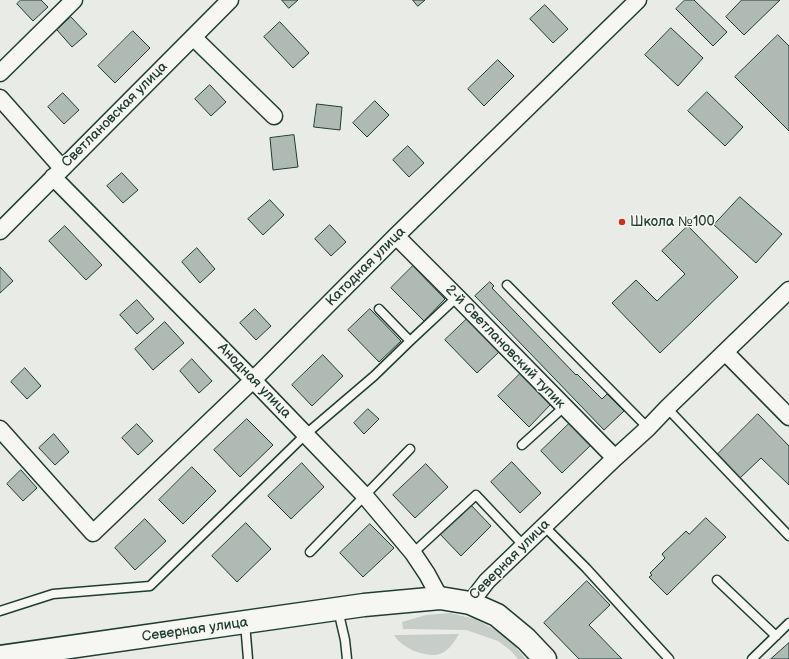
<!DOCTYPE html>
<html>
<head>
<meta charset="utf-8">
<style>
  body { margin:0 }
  canvas { display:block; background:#e9ebe7 }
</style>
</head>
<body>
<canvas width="789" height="659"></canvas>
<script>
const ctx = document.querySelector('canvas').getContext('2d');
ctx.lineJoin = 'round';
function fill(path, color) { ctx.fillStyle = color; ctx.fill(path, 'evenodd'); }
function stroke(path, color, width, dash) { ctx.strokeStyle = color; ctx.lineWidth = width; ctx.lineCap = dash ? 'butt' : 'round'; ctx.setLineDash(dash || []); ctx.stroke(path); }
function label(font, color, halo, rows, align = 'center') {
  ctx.font = font + ' "Balsamiq Sans",sans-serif'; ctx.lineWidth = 3; ctx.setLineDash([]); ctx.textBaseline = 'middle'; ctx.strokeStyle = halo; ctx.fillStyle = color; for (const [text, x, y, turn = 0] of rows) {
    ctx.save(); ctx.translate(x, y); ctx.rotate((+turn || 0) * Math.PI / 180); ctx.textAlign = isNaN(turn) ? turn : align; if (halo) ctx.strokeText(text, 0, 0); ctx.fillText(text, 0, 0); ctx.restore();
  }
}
fill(new Path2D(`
  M450,613L475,619L505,635L526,659H518L510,650L498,641L466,630L403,629L402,622L426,615Z
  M459,634C446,656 438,659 414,651C406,647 399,643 394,635Z`), '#c7cec9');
const building = new Path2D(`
  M21,0H41L48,7L33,21L17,4Z
  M282,0H298L289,8Z
  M413,0H425L418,6Z
  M685,0H694L727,32L713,46L676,9Z
  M742,0H780L744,35L726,17Z
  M545,5L568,29L553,43L530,19Z
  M71,17L87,34L72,47L57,30Z
  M280,22L309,53L293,68L264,37Z
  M671,28L703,58L678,86L645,55Z
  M133,31L150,48L115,83L98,66Z
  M778,35L789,46V131L735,77Z
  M498,60L514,76L484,106L468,89Z
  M210,85L226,102L211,116L195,99Z
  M707,92L743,127L725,146L688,111Z
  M63,93L79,110L64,124L48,107Z
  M375,101L389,115L367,137L353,123Z
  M317,104L342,107L340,130L314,127Z
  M294,135L298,167L273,170L270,138Z
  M408,146L424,163L409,177L393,160Z
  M122,173L138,190L123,203L107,186Z
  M740,197L782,234L756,263L714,225Z
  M270,200L284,215L263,235L248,219Z
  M330,225L346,242L331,256L315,239Z
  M65,226L102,265L86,280L49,241Z
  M688,226L738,277L660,353L612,303L636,280L657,301L685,274L662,251Z
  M197,248L215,269L200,283L182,262Z
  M413,266L445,299L424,321L391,288Z
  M0,267L13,281L0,293Z
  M490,282L494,286L492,288L576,375L577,374L602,399L607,394L624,411L604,430L475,296Z
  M137,300L154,319L137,334L120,315Z
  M255,309L271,326L256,340L240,323Z
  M370,309L401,341L379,362L348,330Z
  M468,318L500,351L477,373L445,340Z
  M165,322L184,343L153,370L135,349Z
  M323,355L343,376L312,406L292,385Z
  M192,359L212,381L199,393L180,371Z
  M25,368L41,386L27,399L11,382Z
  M520,374L551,404L529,427L498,396Z
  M368,409L379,419L364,434L354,423Z
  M758,414L789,446V485L761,458L740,478L717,455Z
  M247,419L273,445L240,477L214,450Z
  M573,420L594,442L562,473L541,451Z
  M137,424L153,441L138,455L122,438Z
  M54,434L69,452L55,465L39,448Z
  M512,462L541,493L520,513L491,482Z
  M302,463L324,487L291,519L268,496Z
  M426,464L448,487L415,518L393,495Z
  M192,467L216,491L183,524L159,500Z
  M21,470L37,488L23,501L7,484Z
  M469,503L491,526L461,556L438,532Z
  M706,518L726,537L667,595L649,577L652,575L650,573L665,558L662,554L686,531L689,534Z
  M145,519L166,541L135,570L115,548Z
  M246,523L271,549L237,582L212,556Z
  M370,524L394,548L363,577L340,553Z
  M587,581L610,605L589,625L622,659H579L544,623Z
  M789,643V659H771Z`);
fill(building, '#b0bab5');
stroke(building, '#1f3d34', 1);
const service = new Path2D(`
  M507,285L648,428
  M379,309L410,341
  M667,408L789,536
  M522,445L564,407
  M544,526L586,568L669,659
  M310,552L410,449
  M413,553L476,495L524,546
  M717,580L776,636
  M338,610L345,640L347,659
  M0,611L53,594L150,586L306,434L374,376L410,341L457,297
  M245,623L248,659
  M752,659L789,623`);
const minor = new Path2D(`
  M193,37L274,116
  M0,73L74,0
  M0,98L62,168
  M53,177L253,380L365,496L413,553L427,574L440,598
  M0,231L230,0
  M396,236L457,297L615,458
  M725,352L789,417
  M0,429L93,533L253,380L396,236L638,0
  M470,603L487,581L615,458L648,428L667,408L789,290`);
const secondary = new Path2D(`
  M0,657L364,605L440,598L470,603L497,615L526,639L545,659`);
stroke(service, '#1f3d34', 11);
stroke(minor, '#1f3d34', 19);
stroke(secondary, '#1f3d34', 25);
stroke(service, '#f6f6f2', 8);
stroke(minor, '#f6f6f2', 16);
stroke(secondary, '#f6f6f2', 22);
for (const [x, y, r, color] of [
  [622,222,4,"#c8321e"]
]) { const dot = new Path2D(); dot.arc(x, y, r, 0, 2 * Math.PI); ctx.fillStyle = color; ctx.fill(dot); stroke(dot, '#f6f6f2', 1.5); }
label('14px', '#1f3d34', '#f6f6f2', [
  ["Светлановская улица",115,115,-45],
  ["Катодная улица",366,267,-45],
  ["2-й Светлановский тупик",505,347,46],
  ["Анодная улица",254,381,46],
  ["Северная улица",510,560,-45],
  ["Северная улица",195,630,-8]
]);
label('14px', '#1f3d34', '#f6f6f2', [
  ["Школа №100",630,222]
], 'left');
</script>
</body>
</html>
